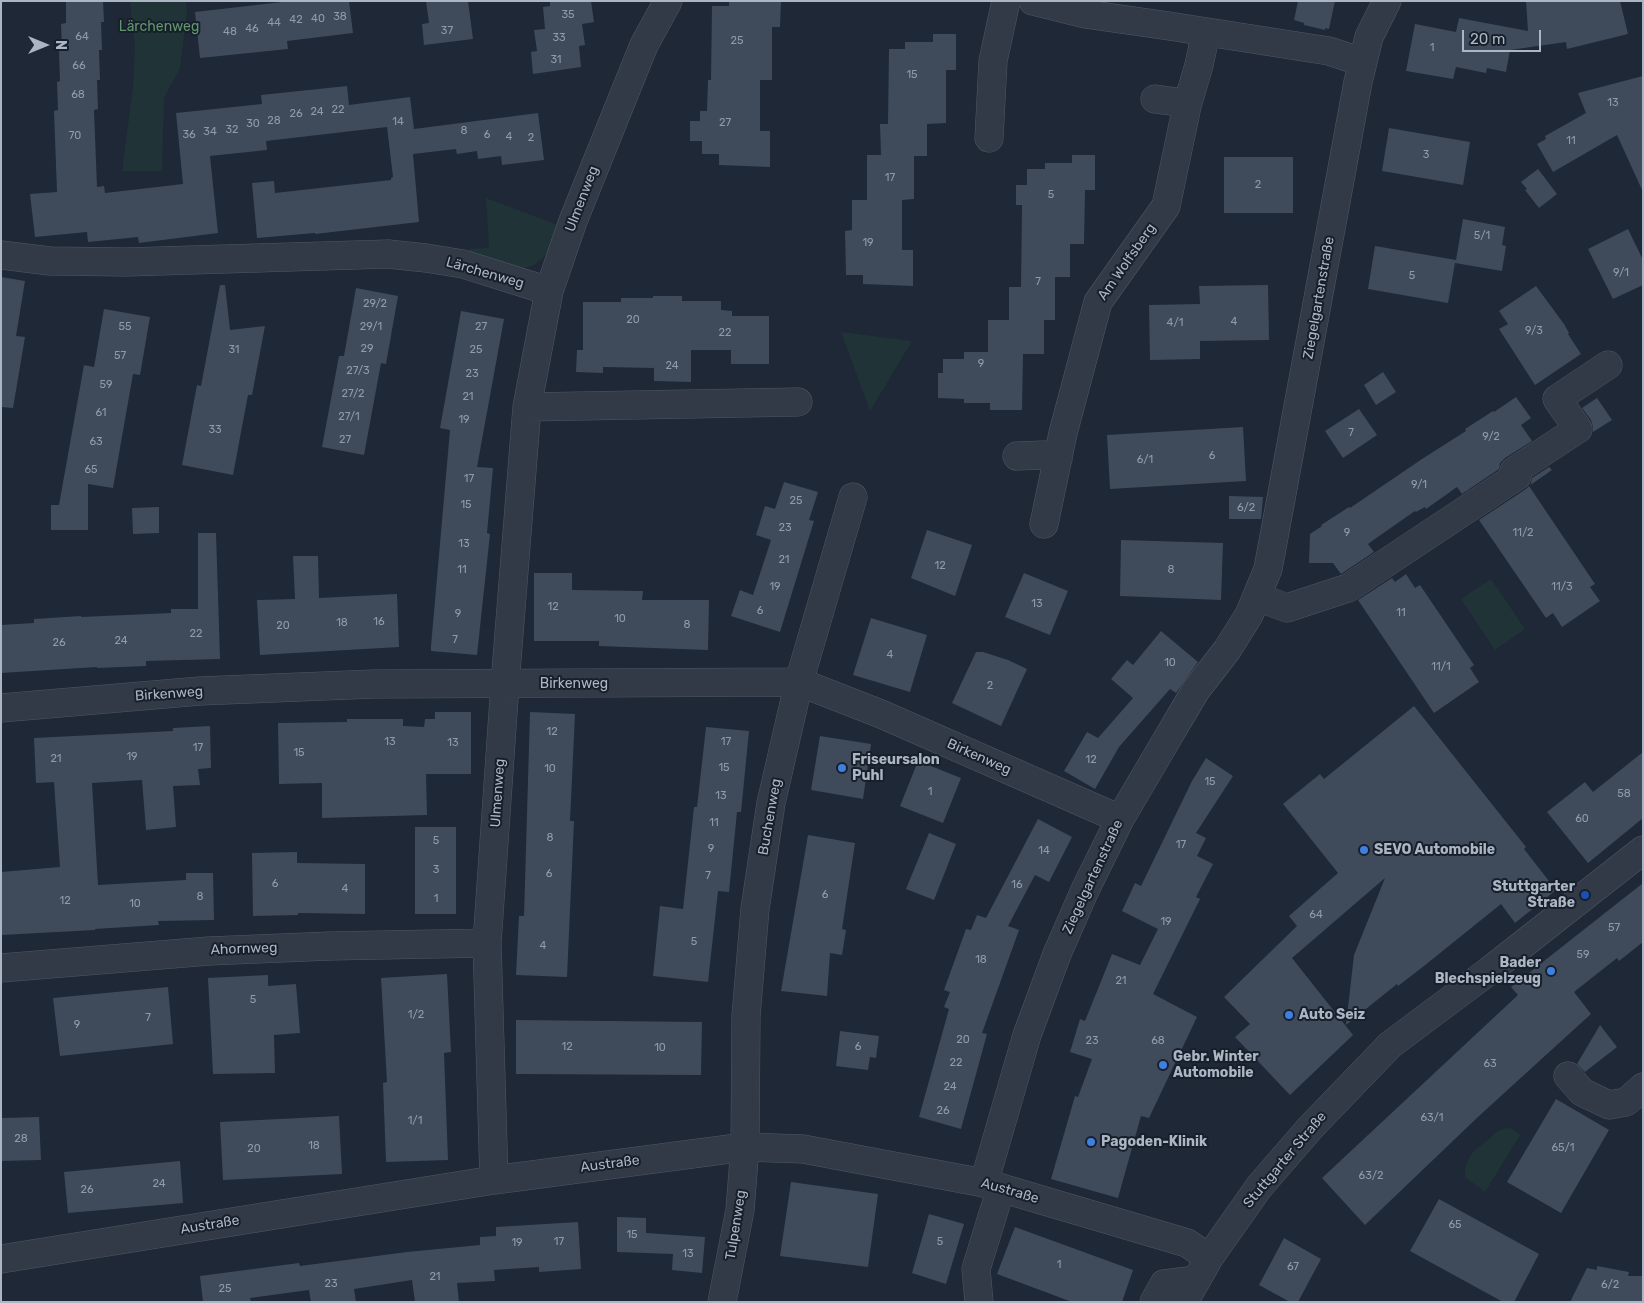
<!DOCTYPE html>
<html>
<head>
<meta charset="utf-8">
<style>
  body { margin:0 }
  #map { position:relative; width:1644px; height:1303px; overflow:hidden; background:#1e2836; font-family:Rubik,sans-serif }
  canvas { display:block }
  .frame { position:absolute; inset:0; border:2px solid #abb5c4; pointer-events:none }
  .north { position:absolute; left:20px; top:20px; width:50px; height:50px; -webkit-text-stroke:4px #171f2b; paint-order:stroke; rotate:90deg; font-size:14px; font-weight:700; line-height:20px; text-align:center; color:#abb5c4 }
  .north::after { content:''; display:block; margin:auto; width:18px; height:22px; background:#abb5c4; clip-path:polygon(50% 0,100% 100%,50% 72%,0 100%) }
  .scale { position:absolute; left:1462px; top:30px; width:79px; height:22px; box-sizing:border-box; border:2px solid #abb5c4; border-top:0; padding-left:6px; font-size:15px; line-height:18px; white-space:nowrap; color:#abb5c4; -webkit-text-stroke:4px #171f2b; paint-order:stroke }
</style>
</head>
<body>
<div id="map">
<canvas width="1644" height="1303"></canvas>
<div class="frame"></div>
<div class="north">N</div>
<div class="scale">20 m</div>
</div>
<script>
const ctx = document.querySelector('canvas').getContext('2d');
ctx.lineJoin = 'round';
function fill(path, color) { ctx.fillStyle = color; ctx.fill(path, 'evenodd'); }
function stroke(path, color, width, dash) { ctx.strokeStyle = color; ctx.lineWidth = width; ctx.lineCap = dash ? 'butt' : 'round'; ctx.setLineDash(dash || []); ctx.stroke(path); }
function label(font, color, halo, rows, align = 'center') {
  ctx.font = font + ' Rubik,sans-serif'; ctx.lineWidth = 4; ctx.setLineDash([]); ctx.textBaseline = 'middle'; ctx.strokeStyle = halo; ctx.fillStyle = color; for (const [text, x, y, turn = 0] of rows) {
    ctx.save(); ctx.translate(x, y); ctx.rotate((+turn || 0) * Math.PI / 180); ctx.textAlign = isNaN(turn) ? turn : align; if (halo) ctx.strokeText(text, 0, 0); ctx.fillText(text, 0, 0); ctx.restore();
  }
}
fill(new Path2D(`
  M130,1H186L187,12L180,68L164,98L162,171H122L133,87L135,48Z
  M486,198L558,225L549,252L534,265L519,269L471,258L469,249L489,248Z
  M841,332L912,341L870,411Z
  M1491,579L1525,629L1495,650L1461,599Z
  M1511,1128L1520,1135L1485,1192L1465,1177C1465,1155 1474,1151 1490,1138C1499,1130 1498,1129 1511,1128Z`), '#203437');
fill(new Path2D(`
  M66,1H103L104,22H101L102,50H99L100,80H97L98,109L94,110L97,187L104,186L105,193L183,184L176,113L262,104L261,95L347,86L349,105L410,97L414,129L538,113L544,160L502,165L501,156L478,159L477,151L457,154L456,149L413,154L419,222L315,234V233L257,238L252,183L274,181L275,193L391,180V178L393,177L387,127L266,141L267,150L210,156L218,233L139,243L138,237L88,242L87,232L35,237L30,194L57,192L54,111L58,110L57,82L60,81L59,51H62L61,24L66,23Z
  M291,1H349L353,33L287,41L288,49L200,58L195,12Z
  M426,1H468L473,39L424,45L422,24L429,23Z
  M550,1H591L594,22L582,24L585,45L579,46L581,67L533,74L531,52L537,51L534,30L545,29L543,7L550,6Z
  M729,1H781L780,27H772V80H760V131H770V167L719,165V154H702V141H690V121H700V111H707L708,80H711L712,6H729Z
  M1298,1H1335L1329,29L1325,28V30L1304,25V23L1294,20Z
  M1526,1H1620L1628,34L1567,49L1566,42L1510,50L1506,72L1487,68L1486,73L1456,67L1453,79L1406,71L1415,24L1456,32L1459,18L1528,31Z
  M933,34H956V70H946V123L927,124V156H914V199L902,200V250H913V286L863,284V275H846L845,231L852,230V200H867V155H881L880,124H888L889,49H905V42H933Z
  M1643,76V192L1617,135L1553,172L1537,144L1546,139L1545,136L1586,113L1578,93Z
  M1389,128L1470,142L1463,185L1382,171Z
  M1072,155H1095V190H1085L1084,244H1070V277H1055V320H1044V354H1023L1022,410H990V403H964V399L938,398V373H943V359H964V352H988V320H1009V287H1021L1022,205H1016V185H1027V169H1045V163H1072Z
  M1224,157H1293V213H1224Z
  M1538,169L1557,194L1539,208L1525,190L1527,189L1521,182Z
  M1463,219L1505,227L1502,245L1506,246L1502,271L1455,263L1448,303L1368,289L1375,246L1456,260Z
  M1628,229L1643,260V285L1613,299L1588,249Z
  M1,277L25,281L16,336L25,337L13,408L1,407Z
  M220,285H225L230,330L265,326L252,395H248L233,475L182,465L197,385L201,386Z
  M1268,285L1269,340L1200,341V359L1150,360L1149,305L1200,304L1199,286Z
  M1536,286L1564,324L1569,333L1568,334L1581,354L1535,385L1499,329L1508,324L1499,311Z
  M356,288L398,296L386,364L381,363L364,455L322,447L339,356H344Z
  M653,296H682V301H721V310L732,311V316H769V364H731V350H691V382L654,381V368L603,367V373L576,372L577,350H583V302H621V298H653Z
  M104,309L150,317L140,375L133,374L113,488L88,484V530H51V505H59L84,365L94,367Z
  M461,311L504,319L477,467L493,468L487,533L490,534L477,655L431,651V646L450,430L440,428Z
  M1383,372L1396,392L1376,405L1364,385Z
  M1516,397L1531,418L1521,425L1532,441L1505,458L1500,463L1499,469L1462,494L1457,487L1426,509L1425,507L1416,512L1415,511L1372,541L1368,544L1374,552L1341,574L1333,563H1309L1310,534L1322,526L1321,525L1349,507L1350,508L1422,459L1466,431L1465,429L1493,411L1494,412Z
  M1597,398L1612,420L1593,432V427L1591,420L1582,408Z
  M1359,409L1377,435L1343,458L1325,431Z
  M1243,427L1246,481L1110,489L1107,435Z
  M1549,467L1552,470L1529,486L1595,584L1590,587L1600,601L1562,627L1553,613L1546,618L1479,520L1526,489L1531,484L1532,478Z
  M784,482L818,492L809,520L814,521L780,632L731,616L740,590L753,595L771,540L756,535L765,506L775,509Z
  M1229,496L1263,497L1261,519H1229Z
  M159,507V533L133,534L132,508Z
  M927,530L972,545L955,596L911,578Z
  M198,533H216L220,659L146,661V666L97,668V667L1,673V625L34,623V619L81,616V617L171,613V609H198Z
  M1121,540L1223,543L1221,600L1120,596Z
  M293,556H318L319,598L397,594L399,647L260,655L257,600L295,599Z
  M534,573H572V590L643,591L642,600H709L708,650L599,646V641H534Z
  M1024,573L1068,591L1050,635L1005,617Z
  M1406,574L1415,588L1420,585L1474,665L1470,668L1479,682L1434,713L1358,600L1392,578L1395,582Z
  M871,618L927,635L910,692L853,675Z
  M1161,631L1198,662L1176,693L1170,689L1119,747L1095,789L1064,771L1087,732L1098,738L1133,698L1111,679L1127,660L1133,665Z
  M976,652H983L1008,660L1027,669L1001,726L952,703Z
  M1414,706L1526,847L1524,849L1556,890L1515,923L1501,904L1424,966L1398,986L1397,984L1346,1025L1354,955L1385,878L1292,958L1353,1035L1290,1095L1235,1037L1250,1024L1224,997L1297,926L1289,916L1338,873L1283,804L1320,774L1324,779Z
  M435,712H471V774H426L427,815L322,818V783L279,784L278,723L347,722V719H403V726L424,727L425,719H435Z
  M530,712L575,714L570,821H574L567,977L516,975L519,916H524Z
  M210,726L211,768L198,769L200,785L173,786L176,827L146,830L142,780L92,783L98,885L186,880V873H213L214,920L158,921L159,925L95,929V930L1,935V872L60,867L54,782L36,783L34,738L173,731V728Z
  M706,727L749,731L741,812H737L729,892L718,891L708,982L653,976L660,906L683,909L694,807H697Z
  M820,736L871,744L863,799L811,790Z
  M1643,752V818L1588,863L1547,812L1585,782L1593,792Z
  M1206,758L1233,776L1196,833L1206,838L1197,856L1213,864L1196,897L1200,899L1153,994L1197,1017L1149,1118L1141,1116L1118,1198L1051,1179L1075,1096L1078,1097L1092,1059L1070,1052L1080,1019L1085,1021L1112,954L1140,965L1158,929L1122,911L1135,883L1141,886L1192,781Z
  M918,761L961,778L943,823L900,806Z
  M1038,819L1072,837L1049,882L1035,875L1008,926L1019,930L982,1033L987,1034L961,1129L919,1117L949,1009L944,1007L950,992L944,990L966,929L971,930L977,915L986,918Z
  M415,827H456V914H415Z
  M929,833L956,844L934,900L906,889Z
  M808,835L855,843L842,929L846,930L842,955L830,953L827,996L781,991Z
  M297,852V863L365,864V914L298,913V915L253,916L252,853Z
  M1643,883V942L1619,961L1617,958L1574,992L1591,1014L1479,1116L1365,1225L1322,1178L1518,995L1511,987Z
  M447,974L451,1052L444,1053L448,1160L386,1162L383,1083L387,1082L381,978Z
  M268,975V986L296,984L300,1033L274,1035L275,1073L213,1074L208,978Z
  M168,987L173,1044L60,1056L53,998Z
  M516,1020L702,1022L701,1075L516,1074Z
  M1600,1025L1617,1047L1585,1072L1577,1064Z
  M840,1031L879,1036L876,1058L870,1057L868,1070L836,1066Z
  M1556,1099L1609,1130L1561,1213L1507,1182Z
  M339,1116L342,1174L223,1180L220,1122Z
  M39,1117L41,1160L1,1161V1118Z
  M180,1161L183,1203L68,1213L64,1172Z
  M791,1182L878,1194L868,1267L780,1256Z
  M1439,1199L1539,1254L1514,1302H1503L1410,1251Z
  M929,1214L964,1224L946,1284L912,1273Z
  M617,1217L646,1218V1233L705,1237L702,1273L672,1270L673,1254L617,1252Z
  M578,1222L581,1269L539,1272V1267L494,1270L495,1281L457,1283L459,1302H415L412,1280L354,1289L356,1302H311L309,1290L250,1298L251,1302H203L200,1276L299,1263L300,1266L407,1252L480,1245V1237L496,1236V1227Z
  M1015,1227L1133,1270L1122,1302H1072L997,1274Z
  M1284,1238L1321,1259L1298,1302H1290L1259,1285Z
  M1597,1266L1629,1272L1628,1276H1643V1302H1570L1587,1268L1597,1270Z`), '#3f4b5b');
const minor = new Path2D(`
  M1033,1L1085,14L1169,26L1329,51L1362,62
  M1155,99L1177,102L1187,106
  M989,138L993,61L1006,1
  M1,255L50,261L127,262L388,254L426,258L463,264L549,291
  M527,407L798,402
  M1017,456L1044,455L1058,459
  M1044,524L1063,433L1098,302L1166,206L1187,106L1199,65L1206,32
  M1257,597L1287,608L1348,588L1517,476L1514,471L1578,429L1557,399L1608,365
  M1,708L200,691L374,684L799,682L881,714L1120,819
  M1,968L209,951L330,946L487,943
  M1568,1076L1582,1092L1609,1105L1626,1102L1643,1087
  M494,1180L487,943L505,684L527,407L549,291L573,221L644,45L668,1
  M984,1183L1027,1035L1057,954L1085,890L1120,819L1170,734L1196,690L1227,650L1249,615L1268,569L1358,82L1369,37L1387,1
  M1,1259L494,1180L745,1147L803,1149L984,1183L1187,1243L1209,1258
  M722,1302L740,1210L745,1147L746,1016L755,909L771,803L799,682L853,497
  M979,1302L976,1269L1001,1188
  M1154,1302L1164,1284L1196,1280
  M1184,1302L1209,1258L1259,1187L1310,1128L1390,1045L1489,971L1643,850`);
stroke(minor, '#4f5865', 29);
stroke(minor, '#313a46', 28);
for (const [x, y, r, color] of [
  [842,768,5,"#3f7fe0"],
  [1364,850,5,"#3f7fe0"],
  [1585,895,5,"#1a4fb4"],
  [1551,971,5,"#3f7fe0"],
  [1289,1015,5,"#3f7fe0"],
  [1163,1065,5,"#3f7fe0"],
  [1091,1142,5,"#3f7fe0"]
]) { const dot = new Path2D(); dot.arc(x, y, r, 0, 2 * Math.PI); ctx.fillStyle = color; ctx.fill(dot); stroke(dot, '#171f2b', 2); }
label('11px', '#909aaa', null, [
  ["35",568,15],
  ["38",340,17],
  ["40",318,19],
  ["42",296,20],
  ["44",274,23],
  ["46",252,29],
  ["37",447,31],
  ["48",230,32],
  ["64",82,37],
  ["33",559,38],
  ["25",737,41],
  ["1",1432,48],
  ["31",556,60],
  ["66",79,66],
  ["15",912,75],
  ["68",78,95],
  ["13",1613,103],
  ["22",338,110],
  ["24",317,112],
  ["26",296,114],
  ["28",274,121],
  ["14",398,122],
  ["27",725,123],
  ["30",253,124],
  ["32",232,130],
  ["8",464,131],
  ["34",210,132],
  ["36",189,135],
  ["6",487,135],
  ["70",75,136],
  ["4",509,137],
  ["2",531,138],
  ["11",1571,141],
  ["3",1426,155],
  ["17",890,178],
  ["2",1258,185],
  ["5",1051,195],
  ["5/1",1482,236],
  ["19",868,243],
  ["9/1",1621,273],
  ["5",1412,276],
  ["7",1038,282],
  ["29/2",375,304],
  ["20",633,320],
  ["4",1234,322],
  ["4/1",1175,323],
  ["55",125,327],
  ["29/1",371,327],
  ["27",481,327],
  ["9/3",1534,331],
  ["22",725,333],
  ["29",367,349],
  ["31",234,350],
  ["25",476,350],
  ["57",120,356],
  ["9",981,364],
  ["24",672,366],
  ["27/3",358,371],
  ["23",472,374],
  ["59",106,385],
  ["27/2",353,394],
  ["21",468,397],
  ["61",101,413],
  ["27/1",349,417],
  ["19",464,420],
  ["33",215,430],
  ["7",1351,433],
  ["9/2",1491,437],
  ["27",345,440],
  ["63",96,442],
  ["6",1212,456],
  ["6/1",1145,460],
  ["65",91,470],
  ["17",469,479],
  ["9/1",1419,485],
  ["25",796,501],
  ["15",466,505],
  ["6/2",1246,508],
  ["23",785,528],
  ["9",1347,533],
  ["11/2",1523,533],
  ["13",464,544],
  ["21",784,560],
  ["12",940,566],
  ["11",462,570],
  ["8",1171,570],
  ["19",775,587],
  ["11/3",1562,587],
  ["13",1037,604],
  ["12",553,607],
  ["6",760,611],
  ["11",1401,613],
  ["9",458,614],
  ["10",620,619],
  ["16",379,622],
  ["18",342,623],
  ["8",687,625],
  ["20",283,626],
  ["22",196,634],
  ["7",455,640],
  ["24",121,641],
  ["26",59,643],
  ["4",890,655],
  ["10",1170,663],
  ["11/1",1441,667],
  ["2",990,686],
  ["12",552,732],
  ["13",390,742],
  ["17",726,742],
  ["13",453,743],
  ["17",198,748],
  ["15",299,753],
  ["19",132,757],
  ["21",56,759],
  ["12",1091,760],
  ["15",724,768],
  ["10",550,769],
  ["15",1210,782],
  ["1",930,792],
  ["58",1624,794],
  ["13",721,796],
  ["60",1582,819],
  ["11",714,823],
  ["8",550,838],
  ["5",436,841],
  ["17",1181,845],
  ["9",711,849],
  ["14",1044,851],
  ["3",436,870],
  ["6",549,874],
  ["7",708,876],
  ["6",275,884],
  ["16",1017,885],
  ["4",345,889],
  ["6",825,895],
  ["8",200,897],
  ["1",436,899],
  ["12",65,901],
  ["10",135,904],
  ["64",1316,915],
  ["19",1166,922],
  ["57",1614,928],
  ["5",694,942],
  ["4",543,946],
  ["59",1583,955],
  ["18",981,960],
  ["21",1121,981],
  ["5",253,1000],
  ["1/2",416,1015],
  ["7",148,1018],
  ["9",77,1025],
  ["20",963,1040],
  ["23",1092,1041],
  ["68",1158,1041],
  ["12",567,1047],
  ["6",858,1047],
  ["10",660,1048],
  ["22",956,1063],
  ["63",1490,1064],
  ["24",950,1087],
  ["26",943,1111],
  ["63/1",1432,1118],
  ["1/1",415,1121],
  ["28",21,1139],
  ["18",314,1146],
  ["65/1",1563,1148],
  ["20",254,1149],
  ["63/2",1371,1176],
  ["24",159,1184],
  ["26",87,1190],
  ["65",1455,1225],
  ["15",632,1235],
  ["17",559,1242],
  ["5",940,1242],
  ["19",517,1243],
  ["13",688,1254],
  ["1",1059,1265],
  ["67",1293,1267],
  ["21",435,1277],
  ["23",331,1284],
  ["6/2",1610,1285],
  ["25",225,1289]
]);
label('14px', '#62956d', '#171f2b', [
  ["Lärchenweg",159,27]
]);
label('14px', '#abb5c4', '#171f2b', [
  ["Ulmenweg",582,199,-69],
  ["Am Wolfsberg",1127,262,-55],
  ["Lärchenweg",485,273,16],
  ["Ziegelgartenstraße",1319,298,-80],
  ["Birkenweg",574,684],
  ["Birkenweg",169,694,-4],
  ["Birkenweg",979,757,24],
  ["Ulmenweg",498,793,-86],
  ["Buchenweg",770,817,-80],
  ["Ziegelgartenstraße",1093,877,-65],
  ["Ahornweg",244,949,-2],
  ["Stuttgarter Straße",1285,1160,-50],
  ["Austraße",610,1164,-7],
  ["Austraße",1010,1191,16],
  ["Austraße",210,1225,-9],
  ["Tulpenweg",736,1225,-81]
]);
label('bold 14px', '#abb5c4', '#171f2b', [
  ["Friseursalon",852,760],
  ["Puhl",852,776],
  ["SEVO Automobile",1374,850],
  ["Stuttgarter",1575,887,"right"],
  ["Straße",1575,903,"right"],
  ["Bader",1541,963,"right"],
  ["Blechspielzeug",1541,979,"right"],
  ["Auto Seiz",1299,1015],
  ["Gebr. Winter",1173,1057],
  ["Automobile",1173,1073],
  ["Pagoden-Klinik",1101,1142]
], 'left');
</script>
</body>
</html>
